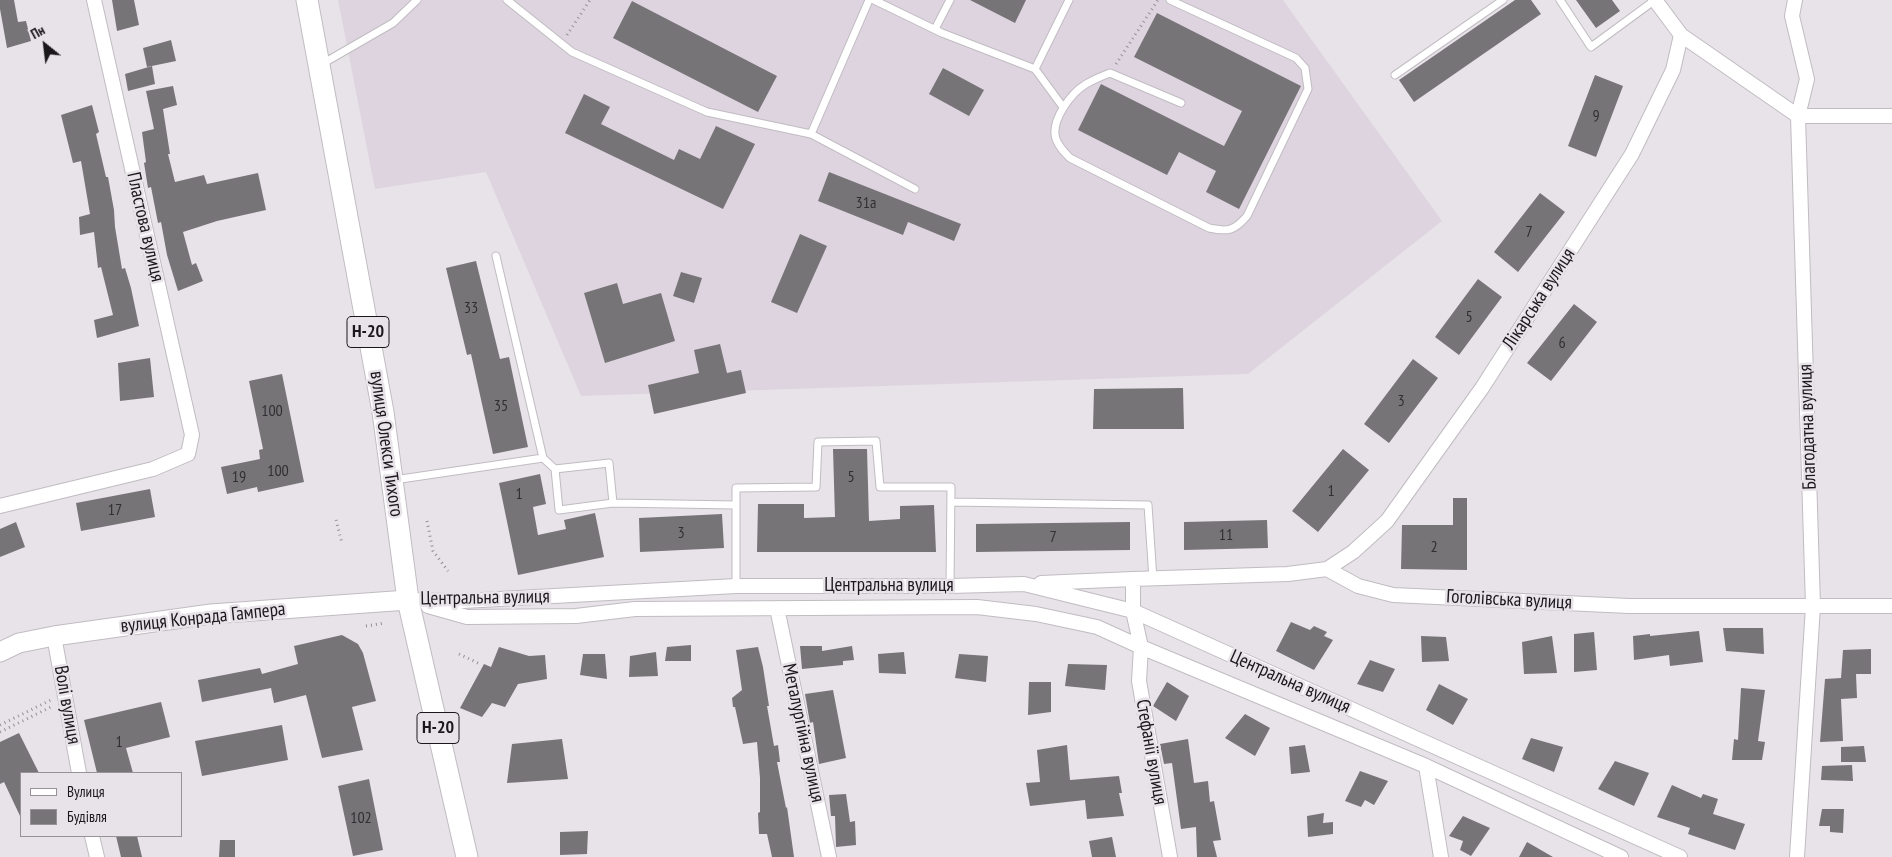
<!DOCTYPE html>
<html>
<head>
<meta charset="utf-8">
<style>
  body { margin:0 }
  #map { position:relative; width:1892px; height:857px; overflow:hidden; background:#e8e3e9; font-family:"PT Sans Narrow",sans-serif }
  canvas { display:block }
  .legend { position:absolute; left:20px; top:772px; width:162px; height:65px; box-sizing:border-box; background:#e8e3e9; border:1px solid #969296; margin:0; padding:6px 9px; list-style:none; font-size:15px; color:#1a181a }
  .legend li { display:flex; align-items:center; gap:10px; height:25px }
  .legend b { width:25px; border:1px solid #969296 }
  .north { position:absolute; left:20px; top:20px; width:50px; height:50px; -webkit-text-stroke:4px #e8e3e9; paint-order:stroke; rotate:331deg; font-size:14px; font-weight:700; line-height:20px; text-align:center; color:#1a181a }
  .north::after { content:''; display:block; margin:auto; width:18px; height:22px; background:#1a181a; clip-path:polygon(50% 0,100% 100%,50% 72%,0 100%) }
</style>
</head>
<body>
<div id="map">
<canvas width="1892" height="857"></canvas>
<ul class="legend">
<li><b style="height:6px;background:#fff"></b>Вулиця</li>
<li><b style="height:14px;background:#777478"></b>Будівля</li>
</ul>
<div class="north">Пн</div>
</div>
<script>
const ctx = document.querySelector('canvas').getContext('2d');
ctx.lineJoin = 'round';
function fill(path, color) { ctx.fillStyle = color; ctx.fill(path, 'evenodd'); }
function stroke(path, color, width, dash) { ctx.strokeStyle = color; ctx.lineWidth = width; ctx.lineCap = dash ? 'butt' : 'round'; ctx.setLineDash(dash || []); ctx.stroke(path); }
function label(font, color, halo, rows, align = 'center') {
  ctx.font = font + ' "PT Sans Narrow",sans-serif'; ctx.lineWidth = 5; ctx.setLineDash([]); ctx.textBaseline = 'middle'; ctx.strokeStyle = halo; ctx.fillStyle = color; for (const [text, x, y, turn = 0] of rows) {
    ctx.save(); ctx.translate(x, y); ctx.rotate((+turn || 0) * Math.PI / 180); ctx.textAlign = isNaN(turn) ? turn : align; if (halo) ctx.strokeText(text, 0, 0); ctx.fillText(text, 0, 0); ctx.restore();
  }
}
fill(new Path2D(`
  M338,0H1283L1442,221L1248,374L581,396L486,172L375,189Z`), '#ded4e0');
fill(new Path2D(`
  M0,0H14L18,22L26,21L31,41L7,48L0,9Z
  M112,0H134L139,25L117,31Z
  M970,0H1026L1015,23Z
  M1515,0H1531L1541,14L1414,102L1399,80Z
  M1576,0H1612L1620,11L1596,28Z
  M632,1L777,76L758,112L613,38Z
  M1157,13L1301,86L1239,209L1206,192L1216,171L1179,152L1167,175L1078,130L1101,84L1224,146L1242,111L1134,57Z
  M171,40L176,61L147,67L143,48Z
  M152,66L155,84L128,91L125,74Z
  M943,68L984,90L969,116L929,94Z
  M1595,75L1623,86L1596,157L1568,146Z
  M173,86L177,105L163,109L170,154H168L175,182L204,175L207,184L258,173L266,210L217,221L183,232L192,265L196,263L203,281L178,291L167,255L161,222L158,223L151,187L148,188L144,163L146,162L142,132L154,129L146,91Z
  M584,94L610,107L601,124L674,160L679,149L700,159L716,126L755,144L723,209L565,133Z
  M92,105L99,132L96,134L106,177H108L114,210L115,227L122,269L125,268L131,288L139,326L97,338L94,320L113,315L101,267L98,268L94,232L80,235L79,217L90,214L81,161L73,163L61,115Z
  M829,172L961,224L954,241L908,222L903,235L818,201Z
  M1540,193L1565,212L1518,272L1494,252Z
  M800,234L827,246L797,313L771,302Z
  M476,261L500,359L509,357L528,447L493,454L471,354L467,355L446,268Z
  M681,272L702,278L694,303L673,296Z
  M1478,279L1502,297L1459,355L1435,337Z
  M617,283L623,304L661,293L675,341L605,363L584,293Z
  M1574,304L1597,322L1551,381L1527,363Z
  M720,344L727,373L741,370L746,393L654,414L648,385L699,373L694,350Z
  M150,358L154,397L120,401L118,363Z
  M1413,359L1438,378L1389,443L1364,424Z
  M282,374L304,482L258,492L257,487L227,494L221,467L260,459L259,450L263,449L249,381Z
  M1183,388L1184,429H1093L1094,389Z
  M833,449H867L869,521L900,519V506L934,505L936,552H757L758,504H804V518L835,517Z
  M1343,449L1369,470L1318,532L1292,511Z
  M540,474L546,504L533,507L538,535L566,529L564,520L595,513L604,557L518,575L499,483Z
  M150,489L155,517L81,531L76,503Z
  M1453,498H1467V570L1401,569L1402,525H1453Z
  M722,514L724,548L640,552L639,518Z
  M1267,520L1268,548L1184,550V522Z
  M16,522L25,547L0,557V529Z
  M1130,522V550L976,552V524Z
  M1291,622L1310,630L1314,626L1327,632L1324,636L1333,640L1314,670L1276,651Z
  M1723,628H1763L1764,654L1726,651Z
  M1699,631L1703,662L1670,666L1669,655L1634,660L1633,636L1650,634V636Z
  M1594,632L1597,670L1574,672V634Z
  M342,635L358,644L363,653L376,701L352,707L363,750L322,758L306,695L274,703L271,688L202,702L198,680L260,668L262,674L298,664L294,646Z
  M1421,636L1446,637L1449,661L1422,662Z
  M1552,636L1557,673L1524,674L1522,642Z
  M691,645V661H665L667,647Z
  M800,646H822V651L852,646L854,660L843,661V665L802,669Z
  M499,647L529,656L545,655L547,679L518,684L505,707L492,703L482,717L460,708L484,664L491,667Z
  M758,647L763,667L769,706H767L774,746L778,745L780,762H777L786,808L787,807L794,857H772L767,834H759L758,813L760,812V778L757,742L743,744L735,707H733L732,698L742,690L736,650Z
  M1871,649V674H1856L1857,698L1841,699L1843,741L1820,742L1825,679L1841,678L1843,650Z
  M656,652L658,676L629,677L630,656Z
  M904,652L906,674L879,673L878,654Z
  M583,654H605L607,679L580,675Z
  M959,654L988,656L986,682L955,678Z
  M1370,660L1395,669L1383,692L1357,684Z
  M1068,664L1107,665L1105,690L1065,686Z
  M1029,682H1051V712L1028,715Z
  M1167,682L1189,696L1176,721L1153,706Z
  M1439,684L1468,699L1453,725L1426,710Z
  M1741,688L1765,690L1758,741L1765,742L1762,760H1732L1734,739L1738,740Z
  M833,690L846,758L819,764L813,722L810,723L805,694Z
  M161,702L170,737L126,748L133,773H97L84,720Z
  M1245,714L1270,728L1255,756L1225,738Z
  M282,725L288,760L202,776L195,741Z
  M19,733L39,773H21V818L4,782L0,784V742Z
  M1531,738L1563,747L1554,772L1522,759Z
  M562,739L568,779L507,783L512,744Z
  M1188,739L1194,783L1208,781L1210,802L1214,801L1221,840L1213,841L1217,857H1197L1196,827L1181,829L1172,763L1164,764L1160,744Z
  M1067,745L1070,780L1119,776L1122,793H1119L1124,816L1087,819L1085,800L1030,806L1026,783L1040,782L1037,750Z
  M1305,745L1310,772L1291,774L1289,747Z
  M1864,746L1866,762H1841V747Z
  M1615,761L1649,773L1634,806L1598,789Z
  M1852,765L1853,781L1821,780L1822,766Z
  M1360,771L1388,781L1374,805L1365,800L1361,807L1345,801Z
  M369,779L383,850L353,856L338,786Z
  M1672,785L1701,798L1703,794L1718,799L1713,814L1745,824L1735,850L1688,834L1690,828L1657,817Z
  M846,794L850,822L855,821L856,845L836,847L835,816H831L829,795Z
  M1822,809H1844L1843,833L1830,832V826H1819Z
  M1324,813L1323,823L1333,822V834L1308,837L1307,816Z
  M1463,816L1490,828L1471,856L1460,850L1463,841L1449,836Z
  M588,831L587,854L560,855V832Z
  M116,836H137L142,857H121Z
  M1112,837L1116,857H1092L1089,841Z
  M220,840H235V857H219Z
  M1527,842L1553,857H1519Z`), '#777478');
const lane = new Path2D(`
  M507,0L572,52L707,112L811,134L915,189
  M874,0L942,33L1035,69L1063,107
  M1170,0L1296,58L1305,68L1308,89L1247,216C1234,231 1228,232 1209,228L1070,158C1064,152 1059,147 1056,139C1050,121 1071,93 1086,84C1093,80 1102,76 1110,73L1181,103
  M1560,0L1591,47L1655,0
  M935,29L950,0
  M322,64L393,23L417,0
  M1035,69L1069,0
  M1395,75L1503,0
  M811,134L869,0
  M496,256L543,458
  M555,469L559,510L613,503L736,505V488L816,487L818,442L876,441L880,487H951L950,586
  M394,480L543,458L555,469L609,463L613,503
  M951,502L1148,505L1153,579
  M736,505V586`);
const street = new Path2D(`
  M1655,0L1681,35L1798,116H1892
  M1795,0L1792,16L1807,79L1798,116L1813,606L1797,857
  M0,506L153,469L188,454L192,435L94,0
  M1327,569L1353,552L1387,521L1482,388L1632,154L1673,70L1681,35
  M1041,583L1133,579
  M408,600L463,601L736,586H950L1024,584L1133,611L1680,857
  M428,606L467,617L576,616L635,609L977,607L1036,614L1097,627L1141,647L1426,766L1621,857
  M777,608L829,857
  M54,636L79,773
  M1426,766L1441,857
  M92,836L97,857
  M1170,857L1139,681L1141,647L1133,611V579L1288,574L1327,569L1358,586L1393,595L1629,606H1892`);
const secondary = new Path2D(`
  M0,652L19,643L54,636L211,614L408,600`);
const primary = new Path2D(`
  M307,0L383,412L408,600L467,857`);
stroke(lane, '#c0bcc1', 9);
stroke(street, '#c0bcc1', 16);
stroke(secondary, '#c0bcc1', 21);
stroke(primary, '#c0bcc1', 23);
stroke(new Path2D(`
  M567,35L590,0
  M1116,64L1158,0
  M336,520L342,543
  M427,521L433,551L448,571
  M366,626L385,623
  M459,654L480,664
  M0,725L53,699
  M0,732L53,706`), '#959195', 3, [1, 4]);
stroke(lane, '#fff', 7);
stroke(street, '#fff', 14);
stroke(secondary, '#fff', 19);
stroke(primary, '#fff', 21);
label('16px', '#312f32', null, [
  ["9",1596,116],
  ["31а",866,203],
  ["7",1529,232],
  ["33",471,308],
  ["5",1469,317],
  ["6",1562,343],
  ["3",1401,401],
  ["35",501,406],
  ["100",272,411],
  ["100",278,471],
  ["19",239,477],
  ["5",851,477],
  ["1",1331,491],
  ["1",519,494],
  ["17",115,510],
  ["3",681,533],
  ["11",1226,535],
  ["7",1053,537],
  ["2",1434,547],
  ["1",119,742],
  ["102",361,818]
]);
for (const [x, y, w] of [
  [368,332,42],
  [438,728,42]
]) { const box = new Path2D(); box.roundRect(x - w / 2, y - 15.5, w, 31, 4); ctx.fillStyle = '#e8e3e9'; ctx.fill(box); stroke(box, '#1a181a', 1); }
label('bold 18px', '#1a181a', null, [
  ["Н-20",368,332],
  ["Н-20",438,728]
]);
label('19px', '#1a181a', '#e8e3e9', [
  ["Пластова вулиця",145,227,77],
  ["Лікарська вулиця",1539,299,-57],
  ["Благодатна вулиця",1808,427,-92],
  ["вулиця Олекси Тихого",386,444,82],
  ["Центральна вулиця",889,586],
  ["Центральна вулиця",485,598,-1],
  ["Гоголівська вулиця",1509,600,3],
  ["вулиця Конрада Гампера",203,618,-6],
  ["Центральна вулиця",1290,682,24],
  ["Волі вулиця",67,705,80],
  ["Металургійна вулиця",803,733,78],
  ["Стефанії вулиця",1151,752,80]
]);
</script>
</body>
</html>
